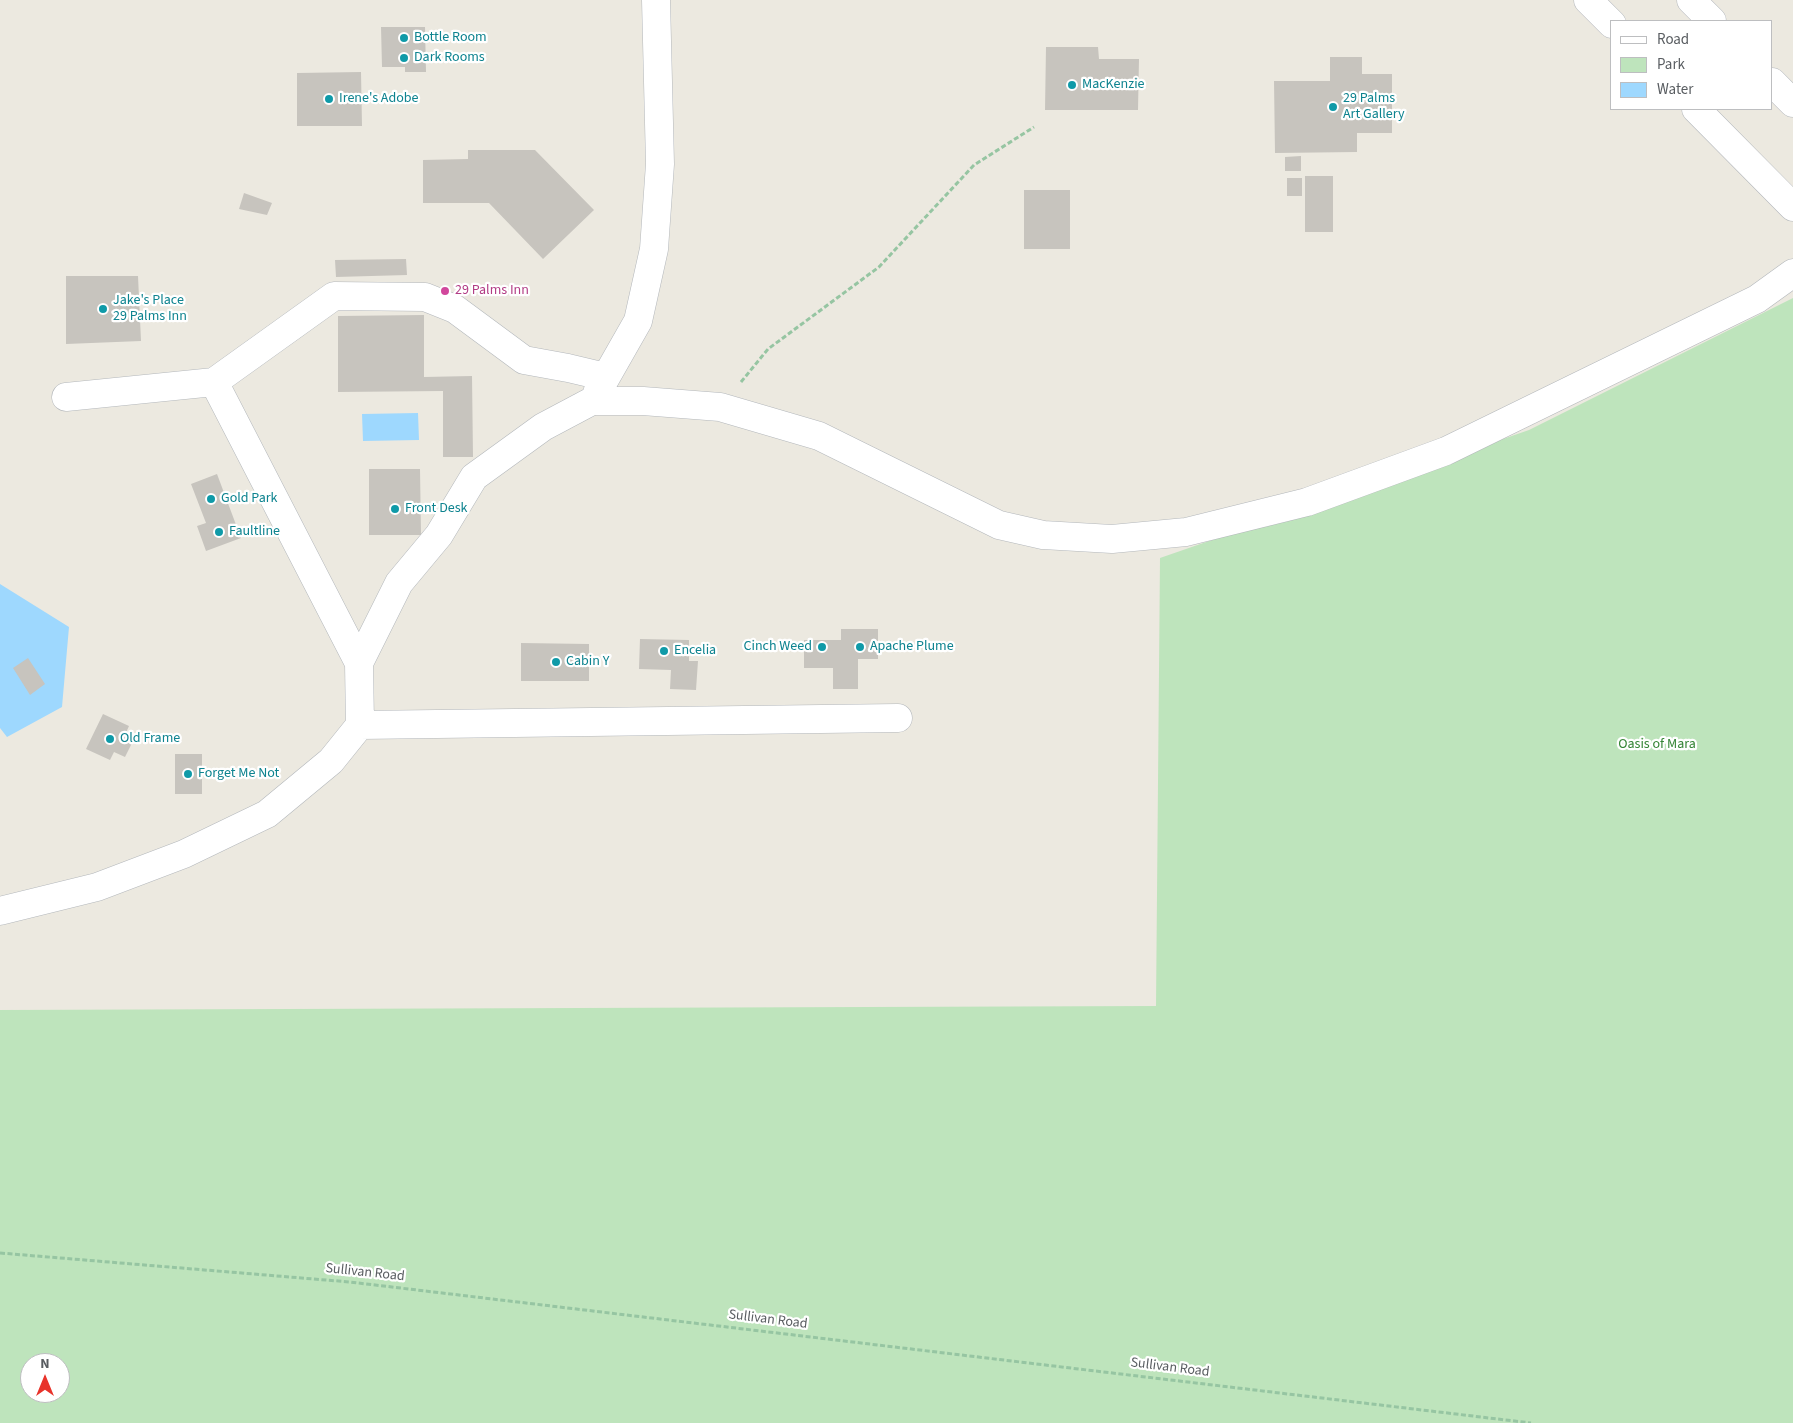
<!DOCTYPE html>
<html>
<head>
<meta charset="utf-8">
<style>
  body { margin:0 }
  #map { position:relative; width:1793px; height:1423px; overflow:hidden; background:#ece9e0; font-family:"Source Sans 3",sans-serif }
  canvas { display:block }
  .legend { position:absolute; left:1610px; top:20px; width:162px; height:90px; box-sizing:border-box; background:#fff; border:1px solid #bdbec0; margin:0; padding:6px 9px; list-style:none; font-size:15px; color:#595d61 }
  .legend li { display:flex; align-items:center; gap:10px; height:25px }
  .legend b { width:25px; border:1px solid #bdbec0 }
  .north { position:absolute; left:20px; top:1353px; width:50px; height:50px; box-sizing:border-box; background:#fff; border:1px solid #bdbec0; border-radius:50%; rotate:0deg; font-size:14px; font-weight:700; line-height:20px; text-align:center; color:#595d61 }
  .north::after { content:''; display:block; margin:auto; width:18px; height:22px; background:#e8332b; clip-path:polygon(50% 0,100% 100%,50% 72%,0 100%) }
</style>
</head>
<body>
<div id="map">
<canvas width="1793" height="1423"></canvas>
<ul class="legend">
<li><b style="height:6px;background:#fff"></b>Road</li>
<li><b style="height:14px;background:#bee4bc"></b>Park</li>
<li><b style="height:14px;background:#9ed8fe"></b>Water</li>
</ul>
<div class="north">N</div>
</div>
<script>
const ctx = document.querySelector('canvas').getContext('2d');
ctx.lineJoin = 'round';
function fill(path, color) { ctx.fillStyle = color; ctx.fill(path, 'evenodd'); }
function stroke(path, color, width, dash) { ctx.strokeStyle = color; ctx.lineWidth = width; ctx.lineCap = dash ? 'butt' : 'round'; ctx.setLineDash(dash || []); ctx.stroke(path); }
function label(font, color, halo, rows, align = 'center') {
  ctx.font = font + ' "Source Sans 3",sans-serif'; ctx.lineWidth = 4.5; ctx.setLineDash([]); ctx.textBaseline = 'middle'; ctx.strokeStyle = halo; ctx.fillStyle = color; for (const [text, x, y, turn = 0] of rows) {
    ctx.save(); ctx.translate(x, y); ctx.rotate((+turn || 0) * Math.PI / 180); ctx.textAlign = isNaN(turn) ? turn : align; if (halo) ctx.strokeText(text, 0, 0); ctx.fillText(text, 0, 0); ctx.restore();
  }
}
fill(new Path2D(`
  M1793,298V1423H0V1010L1156,1006L1160,558L1529,430ZM30,1363H60V1393H30Z`), '#bee4bc');
fill(new Path2D(`
  M418,413L419,440L363,441L362,414Z
  M0,584L69,627L62,707L7,737L0,728Z`), '#9ed8fe');
fill(new Path2D(`
  M381,27H425L426,72H405V67H382Z
  M1046,47H1098L1099,59H1139L1138,110H1045Z
  M1330,57H1362V74H1392V133H1357V152L1275,153L1274,81H1330Z
  M361,72L362,126H297V73Z
  M468,150H535L594,210L543,259L489,203H423V160L468,159Z
  M1301,156V171H1285V157Z
  M1305,176H1333V232H1305Z
  M1287,178H1302V196H1287Z
  M1024,190H1070V249H1024Z
  M244,193L272,203L267,215L239,209Z
  M406,259L407,275L336,277L335,260Z
  M66,276H138L141,341L66,344Z
  M424,315V377L472,376L473,457H443V391L338,392V316Z
  M369,469H420L421,535H369Z
  M217,474L241,538L206,551L197,526L206,523L191,484Z
  M841,629H878V659H858V689H833V668H804V640H841Z
  M640,639L689,640V661H698L696,690L670,689L671,670L639,669Z
  M521,643L589,644V681H521Z
  M28,658L45,684L30,695L13,668Z
  M103,714L129,726L124,737L133,741L125,757L114,752L110,760L86,749Z
  M175,754H202V794H175Z`), '#c7c4be');
const minor = new Path2D(`
  M597,393L638,321L654,249L660,164L656,0
  M66,397L214,382
  M359,663L214,382L334,296L425,297L455,309L524,360L568,368L606,377
  M360,725L898,718
  M0,911L97,887L184,854L267,814L331,761L360,725L359,663L399,583L439,535L474,477L543,427L592,401H643L720,407L819,436L999,525L1043,535L1112,539L1186,532L1307,502L1446,451L1757,299L1793,273`);
const tertiary = new Path2D(`
  M1588,0L1612,24
  M1691,0L1712,21
  M1772,82L1793,103
  M1696,109L1793,207`);
stroke(minor, '#b3b7bb', 29);
stroke(tertiary, '#b3b7bb', 29);
stroke(new Path2D(`
  M741,382L768,349L879,267L974,165L1034,127
  M0,1253L350,1282L1531,1423`), '#96c5a2', 3, [5, 2.5]);
stroke(minor, '#fff', 28);
stroke(tertiary, '#fff', 28);
for (const [x, y, r, color] of [
  [404,38,5,"#0f9aa8"],
  [404,58,5,"#0f9aa8"],
  [1072,85,5,"#0f9aa8"],
  [329,99,5,"#0f9aa8"],
  [1333,107,5,"#0f9aa8"],
  [445,291,5,"#d1479c"],
  [103,309,5,"#0f9aa8"],
  [211,499,5,"#0f9aa8"],
  [395,509,5,"#0f9aa8"],
  [219,532,5,"#0f9aa8"],
  [822,647,5,"#0f9aa8"],
  [860,647,5,"#0f9aa8"],
  [664,651,5,"#0f9aa8"],
  [556,662,5,"#0f9aa8"],
  [110,739,5,"#0f9aa8"],
  [188,774,5,"#0f9aa8"]
]) { const dot = new Path2D(); dot.arc(x, y, r, 0, 2 * Math.PI); ctx.fillStyle = color; ctx.fill(dot); stroke(dot, '#fff', 2); }
label('14px', '#0d838f', '#fff', [
  ["Bottle Room",414,38],
  ["Dark Rooms",414,58],
  ["MacKenzie",1082,85],
  ["Irene's Adobe",339,99],
  ["29 Palms",1343,99],
  ["Art Gallery",1343,115],
  ["Jake's Place",113,301],
  ["29 Palms Inn",113,317],
  ["Gold Park",221,499],
  ["Front Desk",405,509],
  ["Faultline",229,532],
  ["Cinch Weed",812,647,"right"],
  ["Apache Plume",870,647],
  ["Encelia",674,651],
  ["Cabin Y",566,662],
  ["Old Frame",120,739],
  ["Forget Me Not",198,774]
], 'left');
label('14px', '#b23c85', '#fff', [
  ["29 Palms Inn",455,291]
], 'left');
label('14px', '#358536', '#fff', [
  ["Oasis of Mara",1657,745]
]);
label('14px', '#595d61', '#fff', [
  ["Sullivan Road",365,1273,6],
  ["Sullivan Road",768,1320,7],
  ["Sullivan Road",1170,1368,7]
]);
</script>
</body>
</html>
